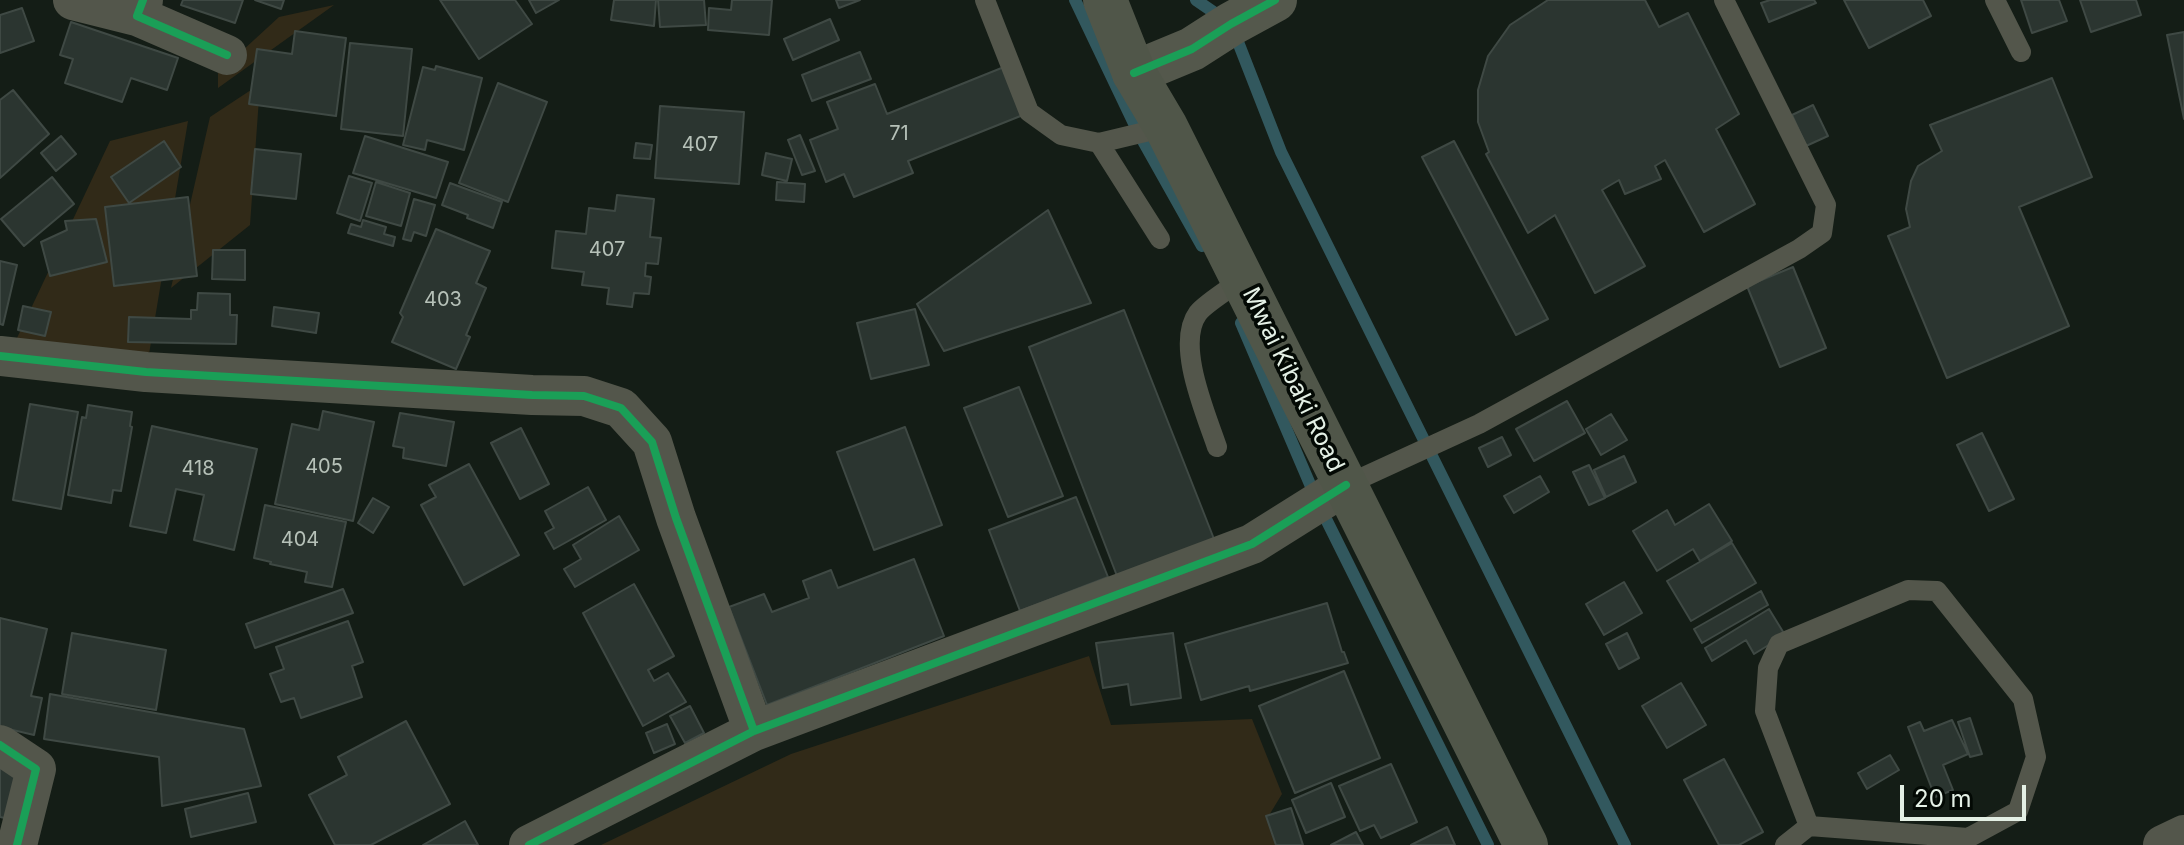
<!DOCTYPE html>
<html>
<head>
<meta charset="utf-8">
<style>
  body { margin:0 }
  #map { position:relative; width:2184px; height:845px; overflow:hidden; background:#141d16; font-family:Inter,sans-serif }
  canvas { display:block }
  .scale { position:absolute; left:1900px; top:785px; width:126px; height:36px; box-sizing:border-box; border:4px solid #e4f0e5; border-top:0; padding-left:10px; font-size:24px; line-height:28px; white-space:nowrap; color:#e4f0e5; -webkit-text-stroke:6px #030904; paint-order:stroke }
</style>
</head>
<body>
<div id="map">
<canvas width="2184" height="845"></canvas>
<div class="scale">20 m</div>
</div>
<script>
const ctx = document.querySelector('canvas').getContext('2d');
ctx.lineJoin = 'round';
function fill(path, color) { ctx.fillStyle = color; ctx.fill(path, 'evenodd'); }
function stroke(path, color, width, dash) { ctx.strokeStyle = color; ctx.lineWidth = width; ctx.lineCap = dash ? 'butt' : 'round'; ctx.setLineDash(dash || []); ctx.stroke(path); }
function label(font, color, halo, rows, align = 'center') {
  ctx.font = font + ' Inter,sans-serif'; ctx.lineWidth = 7; ctx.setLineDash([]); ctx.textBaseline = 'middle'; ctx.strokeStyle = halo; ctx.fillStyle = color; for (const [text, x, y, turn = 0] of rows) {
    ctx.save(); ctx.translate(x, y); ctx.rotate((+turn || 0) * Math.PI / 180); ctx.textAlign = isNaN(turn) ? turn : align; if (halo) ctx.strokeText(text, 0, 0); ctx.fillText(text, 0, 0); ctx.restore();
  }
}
fill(new Path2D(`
  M334,5L218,88V73L279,17Z
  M260,84L250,225L171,288L210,117Z
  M188,121L146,372L17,338L110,141Z
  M1089,656L1111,725L1252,719L1282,794L1268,817L1276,845H601L791,754Z`), '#312a18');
stroke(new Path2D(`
  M1075,0L1138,132L1202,246
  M1196,0L1231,24L1281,152L1625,845
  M1241,323L1318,503L1488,845`), '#32585e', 12);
const building = new Path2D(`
  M183,0H243L235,23L181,5Z
  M255,0H284L281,9Z
  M440,0H515L532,24L479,59Z
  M529,0H559L536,13Z
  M614,0H656L654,26L611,20Z
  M658,0H704L706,25L660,27Z
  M732,0H772L769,35L708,30L709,8L731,10Z
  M836,0H860L839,8Z
  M1548,0H1645L1659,27L1688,13L1739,114L1716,129L1755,204L1704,232L1665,160L1655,166L1661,179L1625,194L1619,180L1602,190L1645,266L1595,293L1555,215L1528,233L1486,154L1489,152L1478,122V90L1488,56L1510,25Z
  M1770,0H1814L1816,3L1769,22L1761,3Z
  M1844,0H1923L1931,16L1869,48Z
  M2021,0H2059L2067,21L2032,33Z
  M2080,0H2136L2141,15L2091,32Z
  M22,8L34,41L0,53V15Z
  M830,19L839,40L793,60L784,39Z
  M71,22L178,58L167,90L131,78L122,102L65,83L73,59L60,55Z
  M295,31L346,38L336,116L249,104L257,49L292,54Z
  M2184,32V119L2167,35Z
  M350,43L412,49L403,136L341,129Z
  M860,52L871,79L812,101L802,75Z
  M436,66L482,78L464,150L427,140L425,150L403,145L423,67L435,70Z
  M1004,67L1023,115L908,161L913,173L854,197L844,174L826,182L810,140L838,129L827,102L875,84L887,114Z
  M2052,78L2092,177L2019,207L2069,326L1947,378L1888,236L1910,227L1906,209L1911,181L1918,166L1942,151L1930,125Z
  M498,83L547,102L508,202L459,183Z
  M13,90L49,134L0,178V100Z
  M1813,105L1828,136L1806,146L1792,115Z
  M660,106L744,112L739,184L655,178Z
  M800,135L815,171L802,175L788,140Z
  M61,136L76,154L56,171L41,153Z
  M365,136L448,162L436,198L353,173Z
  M164,141L181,167L129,203L111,177Z
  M1454,141L1548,319L1516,335L1422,157Z
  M636,143L652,145L650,159L634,158Z
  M255,149L301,154L296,199L251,194Z
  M766,153L792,159L787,181L762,175Z
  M349,176L372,183L360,221L337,213Z
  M52,177L74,204L24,246L1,219Z
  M376,182L410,193L401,226L366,216Z
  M777,182L805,184L804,202L776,200Z
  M450,183L502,202L493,228L467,218L468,215L442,205Z
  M617,195L654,199L650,237L661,238L658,264L646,263L645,276L651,277L649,294L634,293L632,307L607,304L609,288L582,285L584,272L552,268L556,231L586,234L589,208L615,211Z
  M188,197L197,276L114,286L105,207Z
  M414,199L435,205L426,236L414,232L411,241L403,239Z
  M1048,210L1091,303L944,351L917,304Z
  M96,219L107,262L50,276L41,242L67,230L65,221Z
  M363,220L386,227L384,234L395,237L393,246L348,233L351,224L361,227Z
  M436,229L490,251L476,283L486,288L466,335L470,337L456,369L392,342L403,317L400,313Z
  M213,250H245V280L212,279Z
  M0,261L17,265L3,325L0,324Z
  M1793,267L1826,348L1780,367L1747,286Z
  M198,293L230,294V315H237L236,344L128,342L129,317L191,319V310H197Z
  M23,306L51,312L45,336L18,330Z
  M274,307L319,313L316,333L272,326Z
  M915,309L929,365L871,379L857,323Z
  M1124,310L1214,539L1117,576L1029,347Z
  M1019,387L1063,496L1008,517L964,408Z
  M1567,401L1585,433L1534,461L1516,429Z
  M30,404L78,412L61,509L13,500Z
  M88,405L132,412L130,426L132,427L121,491L113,490L111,503L68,495L82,417L86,418Z
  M323,411L374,422L353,521L275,504L292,424L319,430Z
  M400,413L454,422L446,466L403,458L404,448L393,446Z
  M1611,414L1627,440L1601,455L1586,429Z
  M152,426L257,449L234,550L194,540L204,495L176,489L166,533L130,526Z
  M905,427L942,525L874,550L837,452Z
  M521,428L549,484L520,499L491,443Z
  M1982,433L2014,499L1989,511L1957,445Z
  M1502,437L1511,455L1488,467L1479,448Z
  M1624,456L1636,482L1606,497L1594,470Z
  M469,464L519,555L464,585L421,505L436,497L429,485Z
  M1589,465L1605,498L1589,505L1573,472Z
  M1540,476L1549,492L1514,513L1504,496Z
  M588,487L606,520L554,549L545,533L554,528L545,511Z
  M1076,497L1108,577L1020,611L989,530Z
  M373,498L389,507L373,533L358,523Z
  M1709,504L1732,541L1700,561L1693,549L1657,571L1633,531L1667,510L1675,525Z
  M265,505L346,522L332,587L305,582L307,572L270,564L271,562L254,558Z
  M619,516L639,550L575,587L564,569L581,559L573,545Z
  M1732,543L1756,583L1691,621L1667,581Z
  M914,559L944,636L767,705L729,607L764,594L772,612L809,598L803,581L831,570L838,588Z
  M1624,582L1642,613L1604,635L1586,604Z
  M634,584L674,656L648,670L654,681L668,673L686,702L643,726L583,613Z
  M343,589L353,613L255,648L246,624Z
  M1761,591L1768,605L1702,643L1694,629Z
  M1327,603L1342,652H1344L1348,663L1250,691L1249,686L1201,700L1185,644Z
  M1769,609L1785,635L1754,654L1746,640L1712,661L1705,648Z
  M0,618L47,629L31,696L42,698L34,735L0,727Z
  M348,621L363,662L352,666L362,697L301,718L294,698L281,702L270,674L284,669L276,647Z
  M72,633L166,650L156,710L62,694Z
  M1173,633L1181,698L1131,705L1128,684L1103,688L1096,643Z
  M1627,633L1639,658L1619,669L1606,644Z
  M1344,671L1380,758L1295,793L1259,706Z
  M1681,683L1706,725L1667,748L1642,706Z
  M50,694L244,729L261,786L162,806L159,757L44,739Z
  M690,706L704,733L685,743L670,716Z
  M1970,718L1982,754L1970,757L1958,722Z
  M1952,720L1968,754L1943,765L1953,790L1935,797L1908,727L1920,722L1924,731Z
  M406,721L450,804L371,845H335L309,795L347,775L338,757Z
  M667,724L675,744L654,753L646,733Z
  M1890,755L1899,770L1867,789L1858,773Z
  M0,757L27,764L13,820L0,817Z
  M1724,759L1763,832L1739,845H1719L1684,780Z
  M1391,764L1417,822L1381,838L1374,825L1360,831L1339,786Z
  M1331,783L1345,817L1306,833L1292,800Z
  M248,793L256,822L191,837L185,809Z
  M1291,808L1303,845H1276L1266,816Z
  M465,821L478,845H423Z
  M1447,827L1455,845H1411Z
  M1356,832L1363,845H1331Z`);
fill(building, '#2b3530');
stroke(building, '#3f4944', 2);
stroke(new Path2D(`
  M985,0L1029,112L1061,135L1099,143L1166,127
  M1995,0L2021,52
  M1099,143L1160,239
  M1217,447C1206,414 1175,344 1198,313C1206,303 1232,287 1243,279
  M1346,485L1479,424L1799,249L1822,233L1826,205L1724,0
  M1785,845L1809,826L1968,838L2018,811L2036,757L2023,699L1937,591L1908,590L1779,644L1768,668L1765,711L1809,826`), '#53564b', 20);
stroke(new Path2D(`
  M73,0L137,16
  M143,0L137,16L227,55
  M0,356L146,372L532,395L584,396L621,408L652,442L676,518L754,731
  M0,745L36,769L17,845
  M529,845L754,731L1252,544L1346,485
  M2163,845L2184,835`), '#53564b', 40);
stroke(new Path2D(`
  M1134,73L1192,49L1231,24L1275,0`), '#54584c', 44);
stroke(new Path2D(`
  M1105,0L1134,73L1166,127L1526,845`), '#505649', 44);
stroke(new Path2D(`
  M143,0L137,16L227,55
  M1134,73L1192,49L1231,24L1275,0
  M0,356L146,372L532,395L584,396L621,408L652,442L676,518L754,731
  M0,745L36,769L17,845
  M529,845L754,731L1252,544L1346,485`), '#1a9f57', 8);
label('20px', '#b6c1b8', null, [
  ["71",899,134],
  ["407",700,145],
  ["407",607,250],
  ["403",443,300],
  ["405",324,467],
  ["418",198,469],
  ["404",300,540]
]);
label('24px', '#e4f0e5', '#030904', [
  ["Mwai Kibaki Road",1293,380,64]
]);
</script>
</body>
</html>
